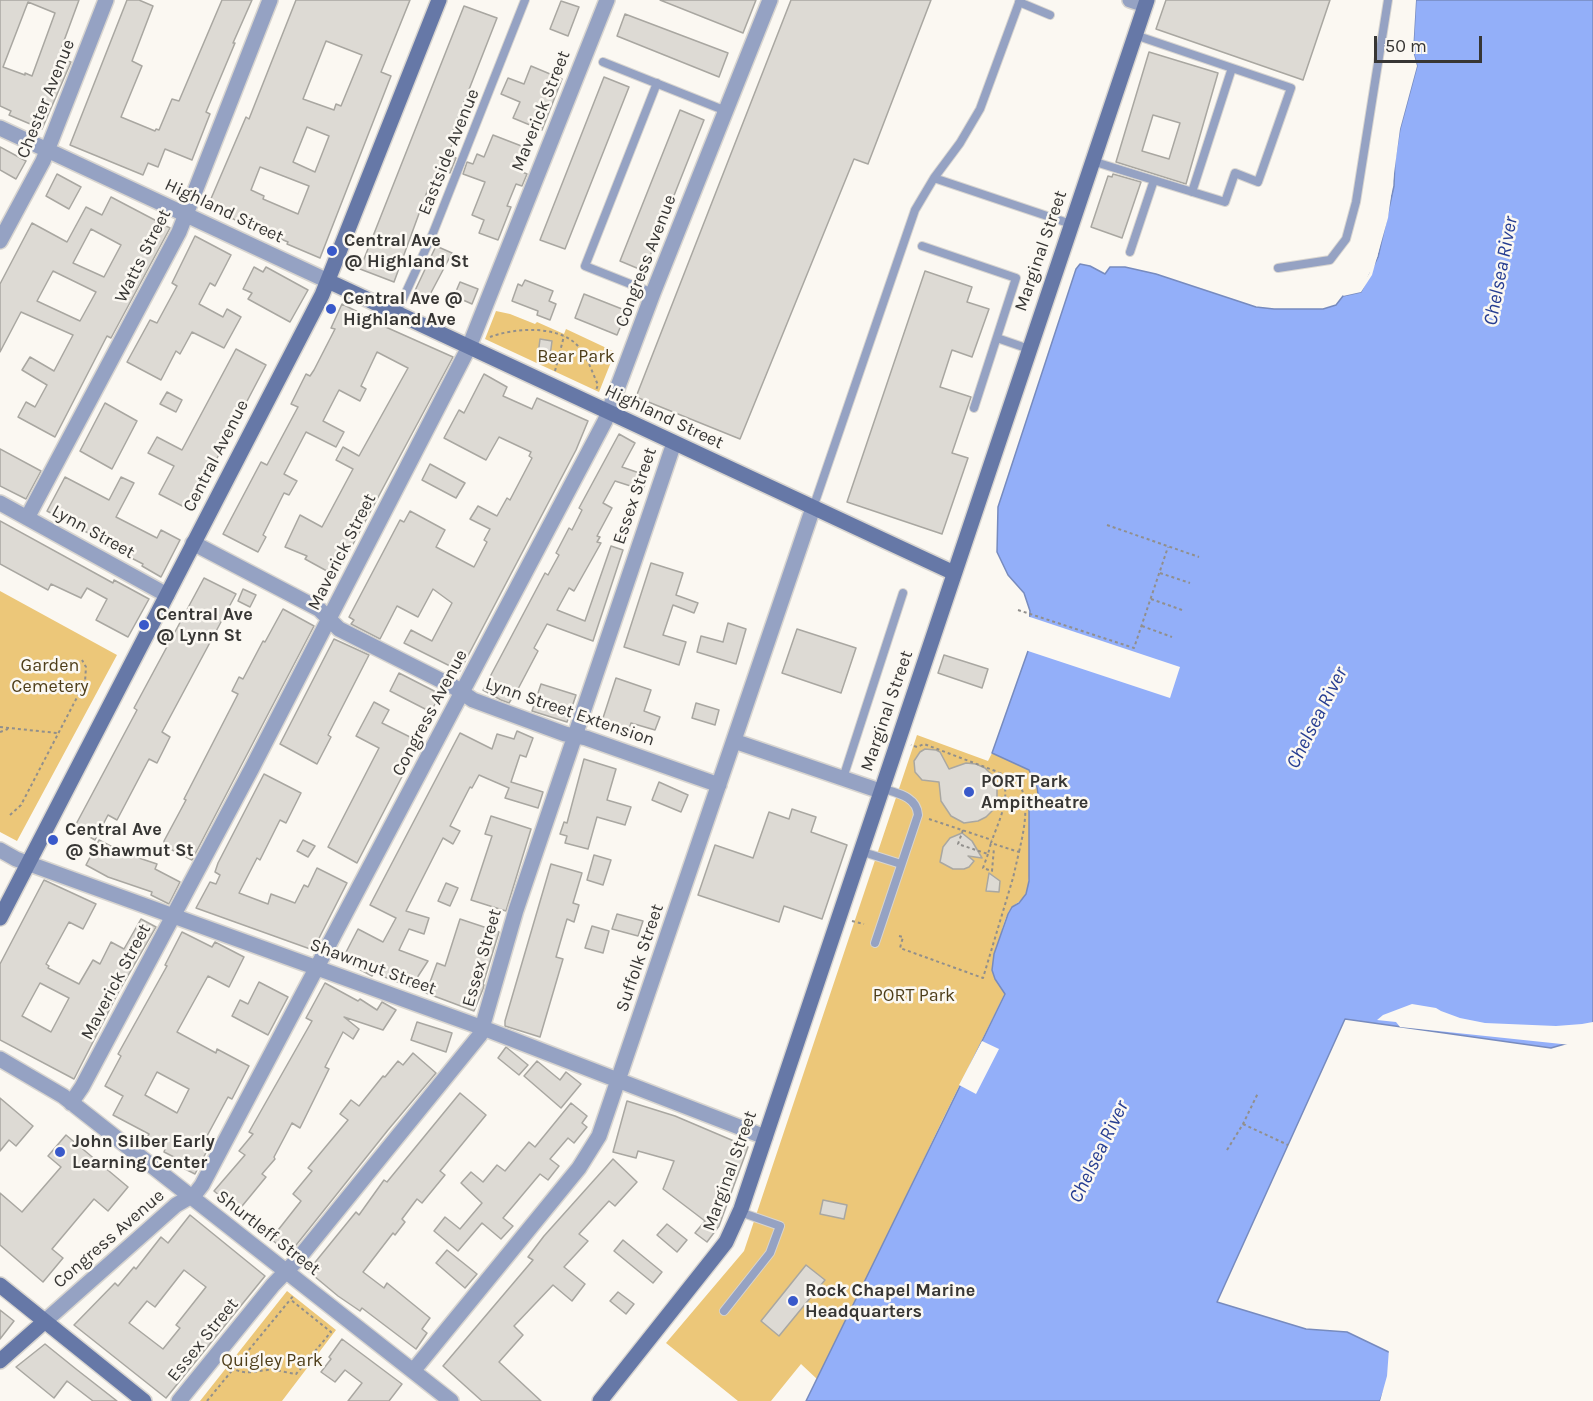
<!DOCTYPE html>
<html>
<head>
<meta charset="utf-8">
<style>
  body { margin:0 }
  #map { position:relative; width:1593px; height:1401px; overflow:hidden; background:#fbf8f2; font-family:Karla,sans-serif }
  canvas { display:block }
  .scale { position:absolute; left:1374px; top:36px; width:108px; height:27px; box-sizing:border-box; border:3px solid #373634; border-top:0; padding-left:8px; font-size:18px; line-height:21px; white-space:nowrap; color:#373634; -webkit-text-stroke:4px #fbf8f2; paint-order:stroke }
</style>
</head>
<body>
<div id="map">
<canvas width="1593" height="1401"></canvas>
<div class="scale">50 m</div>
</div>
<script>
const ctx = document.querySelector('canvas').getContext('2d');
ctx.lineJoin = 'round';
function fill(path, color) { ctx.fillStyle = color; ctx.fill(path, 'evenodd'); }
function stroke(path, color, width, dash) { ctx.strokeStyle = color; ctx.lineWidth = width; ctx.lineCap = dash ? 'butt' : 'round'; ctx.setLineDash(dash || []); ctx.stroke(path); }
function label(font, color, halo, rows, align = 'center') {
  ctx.font = font + ' Karla,sans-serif'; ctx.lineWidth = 5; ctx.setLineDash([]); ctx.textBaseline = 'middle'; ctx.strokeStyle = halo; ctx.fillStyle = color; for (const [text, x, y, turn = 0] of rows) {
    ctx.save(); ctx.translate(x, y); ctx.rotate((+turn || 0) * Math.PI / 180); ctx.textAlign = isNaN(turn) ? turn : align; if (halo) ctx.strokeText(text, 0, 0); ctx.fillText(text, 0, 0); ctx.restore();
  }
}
fill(new Path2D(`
  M496,311L510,314L535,324L537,322L564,334L566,329L615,352L599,392L485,339Z
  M0,591L117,655L17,841L0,832Z
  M917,735L988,761L992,753L1029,770L1037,787L1039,801L1029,808C1028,830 1032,872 1027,891C1023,902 1014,903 1009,911C998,932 998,957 995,979L1005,993L941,1123L818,1380L801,1364L771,1401H738L666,1343L744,1251Z
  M287,1291L336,1330L282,1401H200Z`), '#ecc779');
const water = new Path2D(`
  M1416,0H1593V1036L1551,1048L1345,1019L1217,1302L1306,1329L1347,1332L1397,1356L1380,1401H806L1005,994L995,979L992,970L994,954L1008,914L1012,907L1019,903L1026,894L1029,881V808L1039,801L1037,787L1029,770L992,753L1028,651L1030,611L1024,593L1008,575L997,552L998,507L1076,269L1080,264L1090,266L1105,274L1110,267H1125L1156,274L1256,307L1274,309H1323L1336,305L1343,296L1361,292L1378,257L1394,186L1395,159L1400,129L1417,66L1413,51Z`);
fill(water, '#93aff9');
stroke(water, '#778bbe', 1.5);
fill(new Path2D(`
  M1413,0H1416L1413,51L1417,66L1400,129L1388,218L1372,275L1361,292L1343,296L1345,292L1359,289L1369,274L1385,218L1397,129L1414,66L1410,51Z
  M1027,616L1180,667L1170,698L1025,650Z
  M1412,1004L1436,1008L1441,1011L1460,1018L1485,1023L1556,1026L1582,1024L1593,1022V1039L1571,1045L1400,1027L1396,1022L1377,1020L1383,1015Z
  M982,1041L999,1049L976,1094L959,1085Z
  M1389,1349L1399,1354L1398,1360L1383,1401H1380L1387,1376Z`), '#fbf8f2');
const building = new Path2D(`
  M0,0H79L61,49L71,53L67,61L71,62L42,129L9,115L11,111L0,106ZM28,2L55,13L32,76L25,73V75L3,67Z
  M127,0H139L153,6L132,61L142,66L121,117L155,131L156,129L159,130L172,99L179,101L222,0H252L233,43H235L206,112L210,114L192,160L165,149L158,167L148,163L143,175L70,145Z
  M296,0H410L381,72L391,76L320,258L287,244L288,242L207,208L246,117L249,119ZM326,41L362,55L341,106L336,104L334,110L303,99ZM307,127L329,136L315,172L293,162ZM260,167L309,186L298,214L263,199L264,196L251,190Z
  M660,0H756L743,33Z
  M791,0H931L868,164L854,159L740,439L636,397Z
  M1166,0H1330L1303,80L1156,29Z
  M561,1L579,7L568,36L550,29Z
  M464,6L497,18L452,133L456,134L448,155L456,158L450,173L440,169L431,190L428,189L394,282L360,269Z
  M625,14L728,53L719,77L617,36Z
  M1149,52L1218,73L1186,184L1116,162ZM1153,115L1180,123L1169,159L1142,151Z
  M531,66L562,79L542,130L513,118L520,102L501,94L508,78L524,84Z
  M604,77L629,87L565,249L540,240Z
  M680,110L704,120L644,271L620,261Z
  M493,135L524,147L515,169L527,174L522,186L516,184L507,206L511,207L498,240L479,233L484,220L472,215L485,182L463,174L467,162L473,164L477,154L484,157Z
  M0,147L26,161L16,179L0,170Z
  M57,174L81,187L69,209L46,196Z
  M1113,174L1141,182L1122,238L1091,227L1108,176L1112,177Z
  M111,197L170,228L111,338L107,336L55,437L18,417L26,402L35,407L47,385L22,370L30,357L54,371L73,335L21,312L0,352V284L32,223L67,242L86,207L102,215ZM91,229L121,245L104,277L73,263ZM53,271L96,292L80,321L37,301Z
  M195,236L231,255L215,286L210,283L199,304L223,317L227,309L241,317L224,348L192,332L180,354L176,351L161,380L127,362L150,320L157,323L177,286L172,283Z
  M436,246L452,253L425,304L412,297Z
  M254,267L263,272L266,267L308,290L290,322L248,299L252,293L243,289Z
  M925,271L972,287L967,302L989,309L972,357L952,350L940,387L971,397L952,453L968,458L942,534L847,502Z
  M525,280L553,291L549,301L556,304L550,320L537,315L538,311L512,301L518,284L522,286Z
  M460,282L478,289L472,304L454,296Z
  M584,294L627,311L617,335L575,318Z
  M342,304L362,314L361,316L453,357L336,576L305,559L307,556L285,547L300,515L322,527L353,469L336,460L343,447L359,456L408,368L377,352L361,386L366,389L360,401L339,390L323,421L344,432L336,447L306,432L284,474L297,481L289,495L284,493L263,535L266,537L258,552L223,534L261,462L267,465L298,407L291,404L306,374L310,376L314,370L335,329L331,328Z
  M540,339L552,341L550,356L538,355Z
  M236,349L266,365L203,485L205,486L192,511L159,494L174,466L148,453L157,437L182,450Z
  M484,374L507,387L503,396L532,409L537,398L588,421L576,450L460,671L404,643L411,630L432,641L434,637L452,603L433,589L418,617L397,606L380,639L351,624L354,620L349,617L400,520L404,522L410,511L445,530L436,547L474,567L487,542L484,540L490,529L470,519L478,506L497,516L507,498L510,500L532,458L529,456L531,452L499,437L486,460L444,438L459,410L464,413Z
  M167,392L182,400L176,412L160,404Z
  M105,403L137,421L112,469L80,451Z
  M619,434L635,443L622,467L648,476L643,490L615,481L603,503L612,508L597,536L600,537L597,542L601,543L574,591L569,588L557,610L585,621L611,546L623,550L593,641L547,624L534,648L538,651L518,689L509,703L501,700L483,690L545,573L548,575L559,555L556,553L569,528L572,530L582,510L579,508Z
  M0,449L41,471L26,499L0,486Z
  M430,464L465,483L456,498L422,480Z
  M65,477L109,500L121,477L134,483L116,517L157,538L161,530L180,540L161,577L142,566L143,564L106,545L107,543L47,511Z
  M0,521L113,583L114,580L149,599L128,637L96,620L107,599L87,588L81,598L51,584L48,590L0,564Z
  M651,563L683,573L676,595L698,603L694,613L673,605L663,635L686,642L679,665L624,647Z
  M204,578L236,594L162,732L170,737L157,763L149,759L117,820L108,815L95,840L74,828L137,710L134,708Z
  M243,589L256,595L250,607L238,601Z
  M283,609L314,626L192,860L164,846V841L186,800L184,799L238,694L232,691L239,677L243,679L263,641L265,642Z
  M728,623L746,629L736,664L697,652L701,636L723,642Z
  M797,629L856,648L841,693L782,673Z
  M334,639L369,655L328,735L331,737L317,764L280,744Z
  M944,655L988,669L982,688L938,673Z
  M399,673L440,694L431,712L390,691Z
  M616,678L651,690L644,711L660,717L655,730L631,723L629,729L602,721Z
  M541,684L576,695L567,722L532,711Z
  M374,702L389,710L382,723L420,742L357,863L328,847L379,748L356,736Z
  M696,703L719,710L715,725L692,718Z
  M517,731L533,738L526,757L520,755L511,782L543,792L538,808L505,798L509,788L479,775L472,788L470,787L450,826L460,831L453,844L443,838L406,911L429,918L424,934L409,929L399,950L428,961L411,987L374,973L372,976L342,960L358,929L383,942L396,918L370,905L460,733L492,749L497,734L514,739Z
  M925,749L936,750L940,752L949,769L966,763L976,764L985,768L992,775L997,784V802L993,810L986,817L978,821L964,823L951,816L941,801L939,782L922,780L915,772L914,761L920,752Z
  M584,759L616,769L607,800L631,807L625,825L597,817L588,849L565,843L567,836L560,834L564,822L567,823Z
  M264,774L301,793L286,823L280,820L260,860L257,858L239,893L268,904L271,894L295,903L304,885L308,887L317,868L347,883L313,950L196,908L210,882L216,884L220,875L215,872L218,863Z
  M659,782L688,795L681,812L652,800Z
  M792,809L816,817L811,832L847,845L822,919L784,906L779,922L698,895L715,845L753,858L769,812L789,819Z
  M491,816L531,829L506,911L471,900L492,836L485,834Z
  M962,833L972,841L982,858L968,856L974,861L969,867L964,869H953L940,862L943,847L950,838Z
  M99,840L124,853L157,864L155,869L180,882L169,904L151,895L152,892L108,877L86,865Z
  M303,840L315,846L308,857L297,851Z
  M594,855L611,860L603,885L587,880Z
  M551,864L582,873L573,903L579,905L574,922L567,919L556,957L563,959L540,1037L505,1026V1021Z
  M989,873L1000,881L999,892L986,891Z
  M44,880L96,904L83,929L69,922L46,964L49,966L48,968L79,984L93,960L100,964L111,942L124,949L141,919L156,927L118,993L74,1079L0,1040V964ZM40,983L69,998L51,1032L22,1016Z
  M446,883L458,888L450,906L438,901Z
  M617,914L643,921L638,936L612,929Z
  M460,919L499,932L483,984L484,985L483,989L474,1011L426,993L437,963L445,966Z
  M592,926L609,931L603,953L585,948Z
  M182,932L212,947L215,942L244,957L229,987L208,976L177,1032L216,1053L217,1049L249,1066L232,1099L228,1097L207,1136L213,1139L195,1174L179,1166L182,1161L164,1152L165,1149L146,1139L149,1134L113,1115L123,1096L105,1086L121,1056L118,1054L167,966L165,965ZM157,1072L189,1089L177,1113L145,1095Z
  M259,982L288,997L268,1035L232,1016L240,1000L248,1004Z
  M325,983L358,1001L360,999L377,1010L382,1002L396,1010L383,1030L344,1017L359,1029L353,1039L343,1032L325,1067L329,1069L300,1128L292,1123L274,1157L275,1159L262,1174L266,1177L238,1211L214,1191L245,1155L239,1151L253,1134L249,1132L312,1021L306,1018Z
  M417,1022L452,1033L446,1052L411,1040Z
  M506,1047L528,1065L519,1075L498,1058Z
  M413,1053L436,1073L388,1130L289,1254L271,1239L301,1201L293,1194L312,1171L308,1168L348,1120L340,1114L351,1100L359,1106L383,1076L385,1077L398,1061L403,1065Z
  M537,1061L560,1080L566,1072L581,1084L561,1108L524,1076Z
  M460,1093L486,1115L440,1171L445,1175L422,1203L417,1199L402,1219L405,1222L395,1235L393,1233L363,1272L384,1288L387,1283L430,1318L422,1329L427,1333L416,1349L362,1308L360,1311L338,1296L308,1271L356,1212L359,1215L384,1180L387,1182Z
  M0,1098L33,1126L16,1146L9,1140L0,1151Z
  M627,1101L675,1116L748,1147L719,1226L707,1242L695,1233L705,1221L663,1189L674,1161L638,1151L636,1158L613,1152Z
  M571,1103L587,1116L582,1123L587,1127L574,1143L568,1138L550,1159L559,1166L548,1180L540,1174L503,1218L513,1226L501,1239L482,1223L458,1251L434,1231L445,1217L460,1229L482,1203L461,1183L471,1172L483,1182L497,1165L505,1171L529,1142L535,1147Z
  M66,1135L128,1187L108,1211L94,1199L52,1249L63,1258L43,1282L0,1245V1193L22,1212L61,1167L48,1156Z
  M613,1159L637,1182L615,1206L609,1201L579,1234L588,1241L564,1267L585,1284L572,1301L553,1285L514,1326L523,1335L499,1362L541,1401H482L443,1366L533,1260L528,1257L544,1236Z
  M823,1200L847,1205L844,1219L820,1214Z
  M190,1215L265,1276L166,1398L74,1325L115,1283L118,1286L134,1267L136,1269L161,1237L168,1243ZM184,1270L206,1287L176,1325L180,1328L163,1349L129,1323L147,1301L155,1307Z
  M667,1224L687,1240L677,1252L657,1235Z
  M623,1240L662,1272L653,1283L614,1251Z
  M447,1250L477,1274L465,1288L436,1263Z
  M806,1265L825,1280L779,1336L761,1321Z
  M618,1292L634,1304L626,1314L610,1301Z
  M0,1310L14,1321L0,1339Z
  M342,1339L402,1384L389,1401H348L362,1383L345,1370L335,1382L321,1372L331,1359L329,1357Z
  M45,1344L76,1369L117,1401H93L67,1381L54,1398L16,1367Z`);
fill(building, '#dddad4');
stroke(building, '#a9a7a1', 1.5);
const lane = new Path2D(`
  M1019,2L1050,15
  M603,62L726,111
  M1092,161L1225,202L1235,173L1258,182L1291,88L1135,35
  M934,178L1071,224
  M1192,192L1232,68
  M922,246L1016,278L974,408
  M1130,252L1154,180
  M1278,268L1330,260L1346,239L1356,202L1388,0
  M653,293L585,266L657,83
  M396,314L433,233L525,0
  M997,338L1029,349
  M813,508L915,210L934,178L960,143L980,109L1020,0
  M843,778L903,593
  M860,851L901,864
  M875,943L918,815C917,796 896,793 881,788
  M724,1311L770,1253L780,1226L740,1212`);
const street = new Path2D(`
  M1130,0L1145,5
  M0,128L328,281
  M0,241L43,161L106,0
  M0,503L167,595
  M27,518L179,232L270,0
  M193,543L319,609L339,629L454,687L473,700L565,734L586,738L719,785
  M734,741L880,791
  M0,850L16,859L483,1028L765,1137
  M0,1059L63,1096L451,1401
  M71,1103L82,1087L252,768L469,347L607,0
  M44,1322L176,1205L195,1194L202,1185L605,421L653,293L770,0
  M413,1371L579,1168L599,1136L813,508
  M179,1401L273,1285L298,1259L480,1035L516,910L674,443`);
const secondary = new Path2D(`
  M328,281L954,573
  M0,918L322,295L439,0
  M0,1285L144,1401
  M0,1361L44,1322
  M600,1401L715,1256L726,1242L741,1209L1147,0`);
stroke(lane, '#d8d5d0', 10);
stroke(street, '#d8d5d0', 18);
stroke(secondary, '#d8d5d0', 18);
stroke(new Path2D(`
  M490,337C514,328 556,325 576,344C587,355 592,372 598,385L596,390
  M555,371L564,336
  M1107,525L1199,557
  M1160,573L1190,583
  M1151,599L1182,610
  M1018,610L1134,648L1168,547
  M1142,626L1172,637
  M0,727L57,733
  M0,732L8,729
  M999,773L1015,778C1032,797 1024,830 1019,852
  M10,815L21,805L85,682L86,667L82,660
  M929,819L992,840
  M963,830L958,844L988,854L991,843
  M988,854L983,868L992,871L994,848
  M852,921L864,924
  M899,936L903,937L900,948L983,978L1013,878L1019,852L991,843C998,822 1015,792 998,772L924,744L917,747L911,745
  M1243,1124L1288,1145
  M1227,1150L1243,1124L1258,1093
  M226,1364C242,1376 250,1372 267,1370C276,1369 287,1373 296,1374L331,1332L291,1300
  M207,1401L294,1295`), '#918f8c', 2, [3, 3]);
stroke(lane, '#95a2c3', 8);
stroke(street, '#95a2c3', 15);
stroke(secondary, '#6678a7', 15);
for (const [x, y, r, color] of [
  [332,251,6,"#3959ca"],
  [331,309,6,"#3959ca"],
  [144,625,6,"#3959ca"],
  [969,792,6,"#3959ca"],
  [53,840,6,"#3959ca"],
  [60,1152,6,"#3959ca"],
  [793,1301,6,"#3959ca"]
]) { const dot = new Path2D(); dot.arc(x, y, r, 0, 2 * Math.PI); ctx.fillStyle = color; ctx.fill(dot); stroke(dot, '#fbf8f2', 2); }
label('18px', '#373634', '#fbf8f2', [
  ["Chester Avenue",46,99,-68],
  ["Maverick Street",541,111,-68],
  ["Eastside Avenue",449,152,-68],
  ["Highland Street",224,211,25],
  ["Marginal Street",1041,251,-71],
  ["Watts Street",143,256,-63],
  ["Congress Avenue",646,261,-69],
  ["Highland Street",664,417,25],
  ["Central Avenue",216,456,-63],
  ["Essex Street",635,496,-71],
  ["Lynn Street",93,532,29],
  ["Maverick Street",342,552,-63],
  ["Marginal Street",887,711,-71],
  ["Lynn Street Extension",570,712,19],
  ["Congress Avenue",430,713,-62],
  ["Essex Street",482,958,-74],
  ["Suffolk Street",640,958,-71],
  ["Shawmut Street",373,967,20],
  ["Maverick Street",116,982,-62],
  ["Marginal Street",730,1171,-70],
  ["Shurtleff Street",268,1233,38],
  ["Congress Avenue",109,1239,-41],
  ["Essex Street",203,1340,-51]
]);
label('bold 18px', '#373634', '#fbf8f2', [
  ["Central Ave",344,241],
  ["@ Highland St",344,262],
  ["Central Ave @",343,299],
  ["Highland Ave",343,320],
  ["Central Ave",156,615],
  ["@ Lynn St",156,636],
  ["PORT Park",981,782],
  ["Ampitheatre",981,803],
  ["Central Ave",65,830],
  ["@ Shawmut St",65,851],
  ["John Silber Early",72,1142],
  ["Learning Center",72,1163],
  ["Rock Chapel Marine",805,1291],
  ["Headquarters",805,1312]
], 'left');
label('18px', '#4e3e1a', '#fbf8f2', [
  ["Bear Park",576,357],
  ["Garden",50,666],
  ["Cemetery",50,687],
  ["PORT Park",914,996],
  ["Quigley Park",272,1361]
]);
label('italic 20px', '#263d91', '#fbf8f2', [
  ["Chelsea River",1501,271,-79],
  ["Chelsea River",1317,718,-63],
  ["Chelsea River",1099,1152,-64]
]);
</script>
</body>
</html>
